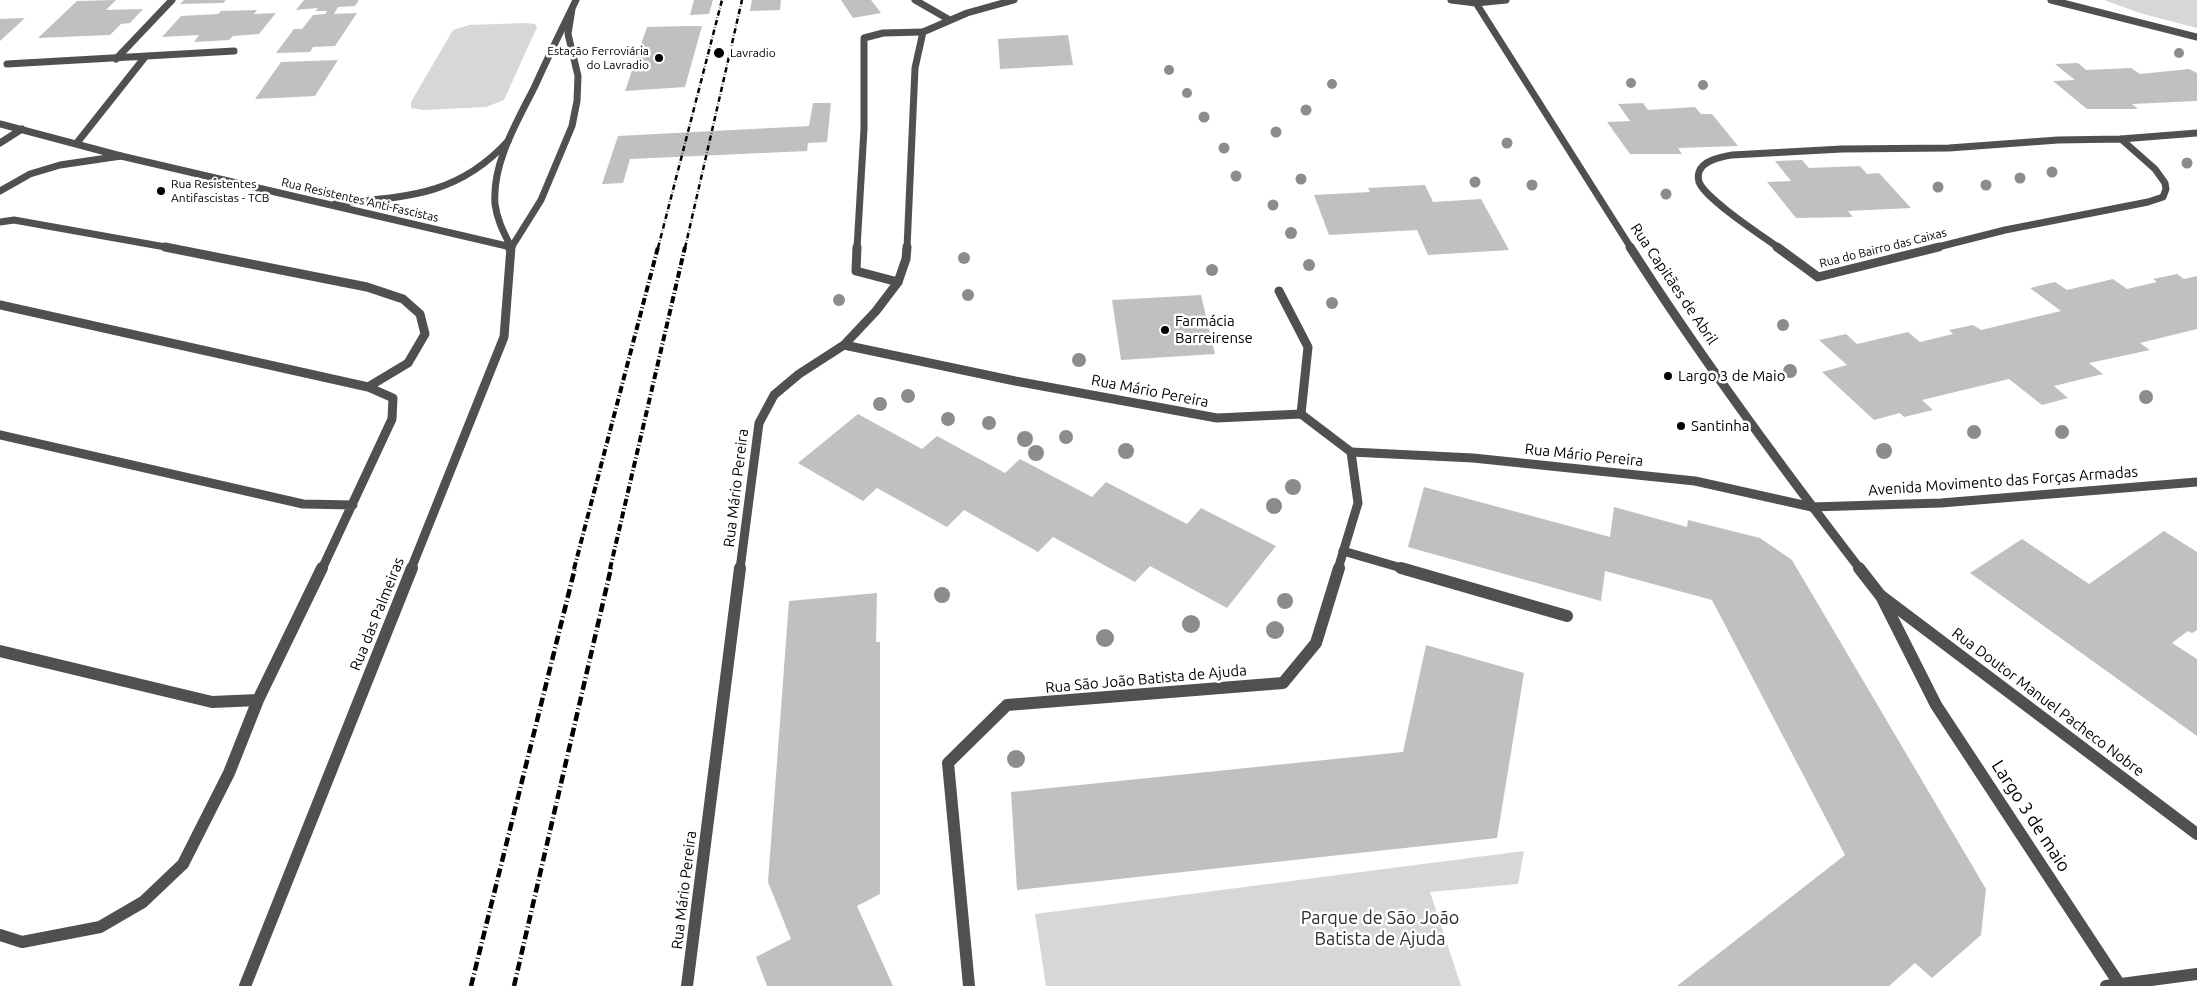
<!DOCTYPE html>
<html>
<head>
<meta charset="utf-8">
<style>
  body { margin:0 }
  canvas { display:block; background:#fff }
</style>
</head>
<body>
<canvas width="2197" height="986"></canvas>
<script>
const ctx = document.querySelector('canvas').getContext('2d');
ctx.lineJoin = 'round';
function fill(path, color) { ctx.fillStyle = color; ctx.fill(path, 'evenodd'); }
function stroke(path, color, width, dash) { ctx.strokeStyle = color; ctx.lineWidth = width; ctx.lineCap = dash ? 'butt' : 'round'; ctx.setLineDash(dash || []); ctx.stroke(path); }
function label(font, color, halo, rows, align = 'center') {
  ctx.font = font + ' Ubuntu,sans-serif'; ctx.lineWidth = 5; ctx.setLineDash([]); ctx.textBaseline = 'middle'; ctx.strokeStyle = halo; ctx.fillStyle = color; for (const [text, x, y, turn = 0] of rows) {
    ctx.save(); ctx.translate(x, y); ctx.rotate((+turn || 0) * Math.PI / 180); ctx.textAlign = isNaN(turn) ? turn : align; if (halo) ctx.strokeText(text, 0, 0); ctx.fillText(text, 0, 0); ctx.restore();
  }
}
fill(new Path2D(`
  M2104,0H2197V28L2143,14Z
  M525,23L535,24L537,27L504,100L486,107L423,110L411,108V102L453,30L469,25Z
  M1524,851L1518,884L1430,892L1461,986H1046L1035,914Z`), '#d7d7d7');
fill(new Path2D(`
  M116,0L106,10L143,9L130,23L121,24L110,35L38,38L77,1Z
  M184,0H226L223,3L180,4Z
  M304,0H359L355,6L338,7L334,14L357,13L335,46L313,47L310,52L276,53L294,29H302L313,15L325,14L327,11H315L318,8L296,10Z
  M694,0H713L709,14L690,15Z
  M752,0H781L780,10L750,11Z
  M841,0H871L881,13L853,18Z
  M257,10L254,14L276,13L259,34L233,36L229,40L194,42L199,35L162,37L181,16L218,14L221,11Z
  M25,18L0,41V19Z
  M691,26H702L685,87L625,91L647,27Z
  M1068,35L1073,65L1000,69L998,39Z
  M338,60L315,96L255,99L281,62Z
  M2078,63L2086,70L2131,68L2140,74L2189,69L2197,73V101L2132,104L2138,109H2087L2053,81L2075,80L2055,64Z
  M813,103H831L827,142L808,143L807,151L630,159L623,183L602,184L618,136L809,126Z
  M1643,103L1648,110L1695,107L1701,114H1712L1738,146L1678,148L1682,154H1630L1607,122L1630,121L1618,104Z
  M1802,160L1809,168L1860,166L1867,174L1879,173L1911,208L1848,211L1853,217L1796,218L1767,182L1791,181L1775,161Z
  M1425,185L1433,202L1481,199L1509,250L1428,255L1417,230L1329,235L1314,195L1370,192L1368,188Z
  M2177,274L2184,279L2197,276V329L2140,343L2150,350L2089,363L2103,374L2054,386L2068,398L2042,405L2009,379L1922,400L1933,410L1904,417L1900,413L1874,420L1822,372L1847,365L1819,340L1846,334L1857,344L1908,332L1920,342L1953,334L1949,330L1973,325L1981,330L2061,311L2030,288L2055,282L2067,290L2113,279L2127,289L2157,282L2153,279Z
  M1201,295L1215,354L1121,360L1112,300Z
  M858,414L922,449L937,436L1005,473L1020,459L1092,497L1106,482L1187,524L1201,508L1276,546L1227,608L1150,566L1135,582L1053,537L1038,552L964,510L947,527L877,488L863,501L798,463Z
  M1424,487L1610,537L1614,507L1687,527L1688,520L1760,538L1792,560L1986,889L1981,935L1932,978L1915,963L1889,986H1677L1845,855L1712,600L1605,571L1601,601L1408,547Z
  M2164,531L2197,552V630L2192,633L2188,631L2172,643L2197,659V736L1970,573L2022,539L2089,584Z
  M877,593L876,642H880V894L857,906L893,986H767L756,957L791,939L768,882L789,601Z
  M1426,645L1524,673L1497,838L1017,890L1011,792L1403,752Z`), '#c0c0c0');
stroke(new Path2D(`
  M915,0L948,19
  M0,143L22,129
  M0,191L30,174L60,165L121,156
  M0,222L14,220L171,248
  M857,248L864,129V38L883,33L923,32`), '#505050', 7);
stroke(new Path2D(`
  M165,247L367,287L403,299L420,314L425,334L408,363L368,387
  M857,247L856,271L898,282
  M1279,291L1308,347L1301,414
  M0,305L368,387L393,398L392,419L322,569
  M0,435L303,504L353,505
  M1343,551L1405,569`), '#505050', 9);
stroke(new Path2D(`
  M1401,568L1567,616
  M0,651L212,702L258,700
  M0,935L22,942L100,927L143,902L183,864L229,773L258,700L322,568`), '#505050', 12);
stroke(new Path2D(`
  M116,59L172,0`), '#505050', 7);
stroke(new Path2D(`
  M1351,452L1473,458L1695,481L1812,507`), '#505050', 9);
stroke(new Path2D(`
  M1881,596L1936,705L2120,985`), '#505050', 12);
stroke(new Path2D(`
  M7,64L234,51
  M0,124L121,156L511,247
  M2121,139L2197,133
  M76,144L145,57
  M336,203C406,197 458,196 508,141
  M907,248L915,68L923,32L967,13L1014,0
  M1779,248C1761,235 1709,201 1700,184C1698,181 1698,175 1699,172C1703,160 1721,157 1732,155L1842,149L1949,148L2058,140L2121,139
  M1934,248L2005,230L2148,202L2163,197L2166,189L2165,183L2155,169L2121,139`), '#505050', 7);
stroke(new Path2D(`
  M509,247H511
  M1777,247L1818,277L1939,247
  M844,345L1015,381L1217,418L1301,414L1351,452L1358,503L1338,569
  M1812,507L1941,503L2197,482
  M740,569L759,423L774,395L799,374L844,345L876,311L898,282L906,259L907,247`), '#505050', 9);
stroke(new Path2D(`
  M687,986L740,568
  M969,986L948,763L1007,705L1283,683L1316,643L1339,568
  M2106,986L2197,974`), '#505050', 12);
stroke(new Path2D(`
  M1451,0L1476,3L1506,0
  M2051,0L2197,37
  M1476,3L1631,248
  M511,247C504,233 497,220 495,204C492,163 517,122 535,86C548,57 562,29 576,0
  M511,248L541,200L572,126L577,101L578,76L568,34L572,9`), '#505050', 7);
stroke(new Path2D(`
  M1630,247C1701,358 1780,465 1860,569
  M411,569L504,337L511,247`), '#505050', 9);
stroke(new Path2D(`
  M1859,568L1880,595L2197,834
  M245,986L412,568`), '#505050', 12);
stroke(new Path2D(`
  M658,248L722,0
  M685,248L742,0`), '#000', 2.5, [5.5, 2, 0.5, 2]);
stroke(new Path2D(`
  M574,569L658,247
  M610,569L685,247`), '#000', 4, [7, 2.5, 1, 2.5]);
stroke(new Path2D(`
  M471,986L575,568
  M514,986L611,568`), '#000', 4.5, [9, 3, 1, 3]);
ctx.fillStyle = '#8c8c8c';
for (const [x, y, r] of [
  [2179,53,5],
  [1169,70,5],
  [1631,83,5],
  [1332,84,5],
  [1703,85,5],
  [1187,93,5],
  [1306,110,5.5],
  [1204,117,5.5],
  [1276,132,5.5],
  [1507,143,5.5],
  [1224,148,5.5],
  [2187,163,5.5],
  [2052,172,5.5],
  [1236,176,5.5],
  [2020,178,5.5],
  [1301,179,5.5],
  [1475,182,5.5],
  [1532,185,5.5],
  [1986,185,5.5],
  [1938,187,5.5],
  [1666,194,5.5],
  [1273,205,5.5],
  [1291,233,6],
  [964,258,6],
  [1309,265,6],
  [1212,270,6],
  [968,295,6],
  [839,300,6],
  [1332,303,6],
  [1783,325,6],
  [1079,360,7],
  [1790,371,7],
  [908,396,7],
  [2146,397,7],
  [880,404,7],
  [948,419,7],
  [989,423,7],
  [1974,432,7],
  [2062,432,7],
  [1066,437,7],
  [1025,439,8],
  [1126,451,8],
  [1884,451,8],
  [1036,453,8],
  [1293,487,8],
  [1274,506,8],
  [942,595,8],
  [1285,601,8],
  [1191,624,9],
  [1275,630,9],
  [1105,638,9],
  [1016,759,9]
]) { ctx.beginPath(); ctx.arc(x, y, r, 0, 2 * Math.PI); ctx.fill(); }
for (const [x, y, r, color] of [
  [719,53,6,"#000"],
  [659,58,5,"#000"],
  [161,191,5,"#000"],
  [1165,330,5,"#000"],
  [1668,376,5,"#000"],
  [1681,426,5,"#000"]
]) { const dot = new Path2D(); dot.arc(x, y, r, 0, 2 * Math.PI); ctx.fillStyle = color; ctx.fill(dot); stroke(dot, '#fff', 2); }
label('12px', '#000', '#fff', [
  ["Estação Ferroviária",649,51,"right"],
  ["do Lavradio",649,65,"right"],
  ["Lavradio",730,53],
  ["Rua Resistentes",171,184],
  ["Antifascistas - TCB",171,198]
], 'left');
label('12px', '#000', '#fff', [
  ["Rua Resistentes Anti-Fascistas",360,200,13],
  ["Rua do Bairro das Caixas",1883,248,-14]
]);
label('15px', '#000', '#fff', [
  ["Rua Capitães de Abril",1674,284,56],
  ["Rua Mário Pereira",1150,391,11],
  ["Rua Mário Pereira",1584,455,6],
  ["Avenida Movimento das Forças Armadas",2003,481,-4],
  ["Rua Mário Pereira",736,488,-83],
  ["Rua das Palmeiras",377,614,-68],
  ["Rua São João Batista de Ajuda",1146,679,-5],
  ["Rua Doutor Manuel Pacheco Nobre",2048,702,37],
  ["Rua Mário Pereira",684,890,-83]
]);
label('15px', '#000', '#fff', [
  ["Farmácia",1175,321],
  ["Barreirense",1175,338],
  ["Largo 3 de Maio",1678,376],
  ["Santinha",1691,426]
], 'left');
label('18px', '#000', '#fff', [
  ["Largo 3 de maio",2031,816,57]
]);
label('18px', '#2e2e2e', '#fff', [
  ["Parque de São João",1380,918],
  ["Batista de Ajuda",1380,939]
]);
</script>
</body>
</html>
